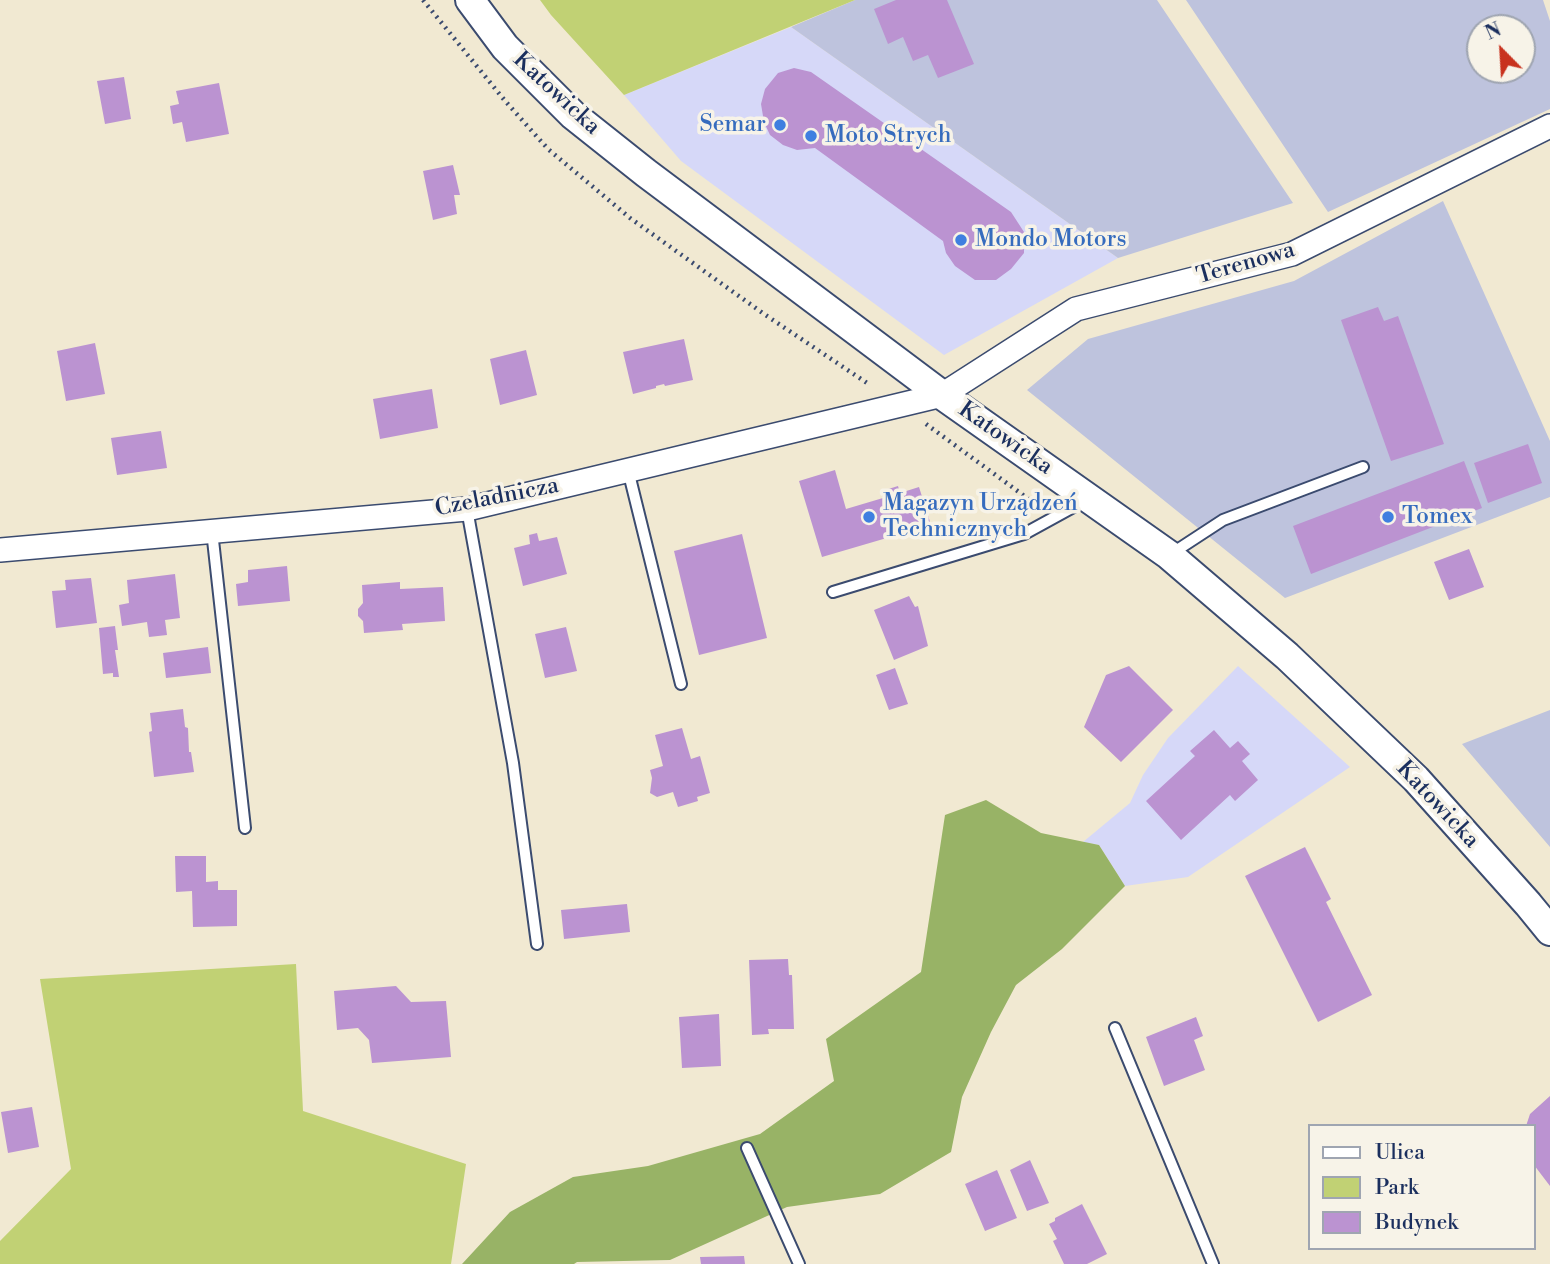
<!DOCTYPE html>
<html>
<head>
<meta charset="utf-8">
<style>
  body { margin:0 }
  #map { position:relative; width:1550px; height:1264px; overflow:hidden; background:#f1e9d2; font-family:"Libre Bodoni",serif }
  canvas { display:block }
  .legend { position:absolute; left:1308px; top:1124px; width:228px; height:126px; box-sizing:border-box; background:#f7f3e8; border:2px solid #9fa5b1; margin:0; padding:9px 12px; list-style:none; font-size:21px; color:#1b2f5e }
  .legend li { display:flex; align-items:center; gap:14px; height:35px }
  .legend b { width:35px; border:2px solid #9fa5b1 }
  .north { position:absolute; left:1466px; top:14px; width:70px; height:70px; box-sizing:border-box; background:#f7f3e8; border:2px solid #9fa5b1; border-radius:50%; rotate:336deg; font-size:19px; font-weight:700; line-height:28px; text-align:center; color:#1b2f5e }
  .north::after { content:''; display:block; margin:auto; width:24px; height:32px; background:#c8321e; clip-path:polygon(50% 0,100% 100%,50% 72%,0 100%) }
</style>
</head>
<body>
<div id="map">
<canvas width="1550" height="1264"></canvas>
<ul class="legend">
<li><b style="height:9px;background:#fff"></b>Ulica</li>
<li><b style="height:19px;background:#c1d174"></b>Park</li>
<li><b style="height:19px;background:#bb93d1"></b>Budynek</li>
</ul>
<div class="north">N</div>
</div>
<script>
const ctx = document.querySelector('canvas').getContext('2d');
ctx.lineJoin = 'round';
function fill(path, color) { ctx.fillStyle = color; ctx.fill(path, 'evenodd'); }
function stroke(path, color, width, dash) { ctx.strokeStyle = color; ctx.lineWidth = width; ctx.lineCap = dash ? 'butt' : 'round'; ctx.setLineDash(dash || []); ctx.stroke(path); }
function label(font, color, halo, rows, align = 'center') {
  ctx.font = font + ' "Libre Bodoni",serif'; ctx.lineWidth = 7; ctx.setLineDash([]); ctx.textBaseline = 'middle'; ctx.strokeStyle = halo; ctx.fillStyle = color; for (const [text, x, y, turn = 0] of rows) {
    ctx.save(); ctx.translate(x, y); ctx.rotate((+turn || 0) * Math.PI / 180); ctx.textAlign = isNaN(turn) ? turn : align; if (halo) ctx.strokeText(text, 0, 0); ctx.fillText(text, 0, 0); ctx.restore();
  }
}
fill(new Path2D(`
  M791,27L1118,258L944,355L681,161L624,95Z
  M1238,666L1350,767L1188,877L1125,886L1099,845L1083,842L1130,803L1143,775L1168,738Z`), '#d6d8f8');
fill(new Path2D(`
  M855,0H1157L1293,203L1118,258L791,27Z
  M1186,0H1543L1550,21V109L1328,212ZM1522,28V70H1480V28Z
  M1443,201L1550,441V497L1285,598L1027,390L1088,339L1294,281Z
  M1550,710V847L1462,744Z`), '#bec3dd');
fill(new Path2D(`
  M540,0H855L624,95L551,15Z
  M296,964L303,1111L466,1164L451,1264H0V1241L71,1169L40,979Z`), '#c1d174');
fill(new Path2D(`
  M986,800L1041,833L1099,845L1125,886L1062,949L1016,985L991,1032L962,1097L951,1152L880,1194L787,1207L670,1260L577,1262L574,1264H462L510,1212L573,1177L648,1166L760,1134L834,1081L826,1039L921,972L945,815Z`), '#98b366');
fill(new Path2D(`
  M896,0H947L974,64L938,78L928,55L913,61L903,37L888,44L874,9Z
  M794,68L811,72L1011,212L1024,232V253L1011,269L996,280H975L955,266L946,253L943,241L815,148L797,150L783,145L770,135L764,122L761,104L765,89L778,73Z
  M124,77L131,119L105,124L97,81Z
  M219,83L229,134L186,142L182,122L173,124L170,106L179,104L176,91Z
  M453,165L460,195H454L457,214L433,220L423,171Z
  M1378,307L1384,321L1398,316L1444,444L1391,461L1341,320Z
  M684,339L693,380L665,386L664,384L656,386V388L633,394L623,352Z
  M95,343L105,394L66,401L57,351Z
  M526,350L537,395L500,405L490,359Z
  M432,389L438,428L380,439L373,399Z
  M161,431L167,468L117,475L111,438Z
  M1528,444L1542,483L1488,503L1474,463Z
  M1464,461L1482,508L1311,574L1293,526Z
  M835,470L846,509L883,498L882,491L898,486L900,493L919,487L931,525L822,557L799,481Z
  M537,533L539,541L557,537L567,574L523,586L514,548L530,544L529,535Z
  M742,534L767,638L699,655L674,551Z
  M1469,549L1484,587L1449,600L1434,562Z
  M287,566L290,601L238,606L236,584L248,582V570Z
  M175,574L180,618L165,620L167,635L149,637L147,622L122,626L119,605L129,603L127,580Z
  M91,578L97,623L56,628L52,591L66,590L65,580Z
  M400,582V589L443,587L445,621L402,624L403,630L364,633L363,621L358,616V609L363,603L362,585Z
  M909,596L915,607L918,606L928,646L894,660L874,610Z
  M115,626L118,650H115L119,677H113V673L103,674L99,628Z
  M566,627L577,671L545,678L535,634Z
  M208,647L211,673L166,678L163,653Z
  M1129,666L1173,710L1121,762L1084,727L1106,675Z
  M895,668L908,704L889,710L876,675Z
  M183,709L185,727L188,728L189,752H191L194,772L154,777L149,732L152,731L150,713Z
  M682,728L691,759L700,756L710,793L697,797L698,801L678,807L673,792L657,797L650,793L652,778L650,770L663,766L655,735Z
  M1214,730L1230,748L1238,741L1250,754L1242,761L1258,780L1235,801L1230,795L1181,840L1146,801L1195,756L1190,751Z
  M1305,847L1331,899L1326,902L1372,995L1318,1022L1245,876Z
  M175,856H206V882L218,881V890H237V926L193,927L192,891L176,892Z
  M627,904L630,932L564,939L561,910Z
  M788,959L789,975H792L794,1029H768L769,1034L752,1035L749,960Z
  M396,986L411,1002L446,1001L451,1057L372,1063L369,1040L358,1028L337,1030L334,991Z
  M719,1014L721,1066L682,1068L679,1017Z
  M1196,1017L1203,1036L1194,1040L1205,1070L1164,1086L1146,1037Z
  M1550,1096V1186L1534,1165V1126H1526L1530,1114Z
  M32,1107L39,1147L8,1153L1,1112Z
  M1030,1160L1049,1203L1027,1211L1010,1170Z
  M997,1170L1017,1218L985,1231L965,1184Z
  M1082,1204L1107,1254L1087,1264H1064L1053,1241L1057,1239L1049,1224L1055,1221V1218Z
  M744,1256L745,1264H701L700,1257Z`), '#bb93d1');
const service = new Path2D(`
  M628,470L681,684
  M467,509L513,763L537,944
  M212,531L245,828
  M1171,554L1223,520L1363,467
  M833,592L1024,534L1086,500
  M1115,1028L1213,1264
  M747,1148L799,1264`);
const minor = new Path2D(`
  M0,550L467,509L942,395L1076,309L1292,254L1550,126`);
const tertiary = new Path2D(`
  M470,0L505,47L573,115L646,173L942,395L1169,555L1287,656L1416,779L1528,904L1550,931`);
stroke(service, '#3b4b6f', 14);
stroke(minor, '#3b4b6f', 26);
stroke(tertiary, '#3b4b6f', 32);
stroke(new Path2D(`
  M423,0L506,102L548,149L630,218L764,314L870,385
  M926,424L1038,506`), '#3b4b6f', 4.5, [2, 5]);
stroke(service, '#fff', 10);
stroke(minor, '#fff', 23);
stroke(tertiary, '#fff', 28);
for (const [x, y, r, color] of [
  [780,125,7,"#3f7fe0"],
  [811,136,7,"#3f7fe0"],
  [961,240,7,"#3f7fe0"],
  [869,517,7,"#3f7fe0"],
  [1388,517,7,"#3f7fe0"]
]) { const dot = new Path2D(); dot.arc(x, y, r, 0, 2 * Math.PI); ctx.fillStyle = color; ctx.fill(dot); stroke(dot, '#f7f3e8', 2.5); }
label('23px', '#1b2f5e', '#f7f3e8', [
  ["Katowicka",556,94,43],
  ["Terenowa",1246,264,-16],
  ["Katowicka",1005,439,35],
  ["Czeladnicza",497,498,-11],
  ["Katowicka",1437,805,47]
]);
label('23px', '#366cbe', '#f7f3e8', [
  ["Semar",766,125,"right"],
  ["Moto Strych",825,136],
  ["Mondo Motors",975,240],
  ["Magazyn Urządzeń",883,504],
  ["Technicznych",883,530],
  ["Tomex",1402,517]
], 'left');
</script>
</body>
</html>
